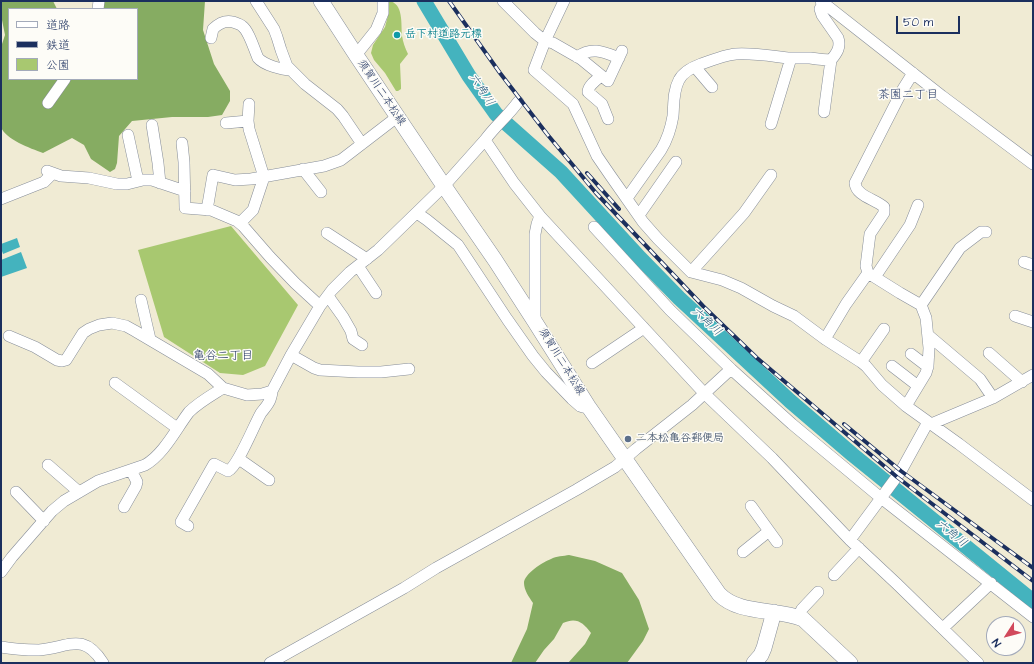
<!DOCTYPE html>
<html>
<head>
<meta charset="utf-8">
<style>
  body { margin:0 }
  #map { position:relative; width:1034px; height:664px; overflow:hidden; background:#f0ebd4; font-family:"Architects Daughter","Klee One",sans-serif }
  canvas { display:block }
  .frame { position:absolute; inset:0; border:2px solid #1b2f5e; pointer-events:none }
  .legend { position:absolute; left:8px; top:8px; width:130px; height:72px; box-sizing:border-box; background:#fdfcf7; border:1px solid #a3aaba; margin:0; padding:5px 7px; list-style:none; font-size:12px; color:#1b2f5e }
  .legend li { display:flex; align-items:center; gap:8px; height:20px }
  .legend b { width:20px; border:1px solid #a3aaba }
  .north { position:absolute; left:986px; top:616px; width:40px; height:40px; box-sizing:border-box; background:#fdfcf7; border:1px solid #a3aaba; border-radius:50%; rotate:234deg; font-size:11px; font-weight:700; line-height:16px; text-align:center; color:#1b2f5e }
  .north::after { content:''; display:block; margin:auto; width:14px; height:18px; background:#d1495b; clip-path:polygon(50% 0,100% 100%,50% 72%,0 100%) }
  .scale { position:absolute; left:896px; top:16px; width:64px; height:18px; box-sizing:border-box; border:2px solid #1b2f5e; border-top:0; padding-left:5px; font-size:12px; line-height:14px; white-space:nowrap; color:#1b2f5e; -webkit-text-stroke:3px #fdfcf7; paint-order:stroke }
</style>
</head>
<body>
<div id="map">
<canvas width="1034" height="664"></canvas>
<div class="frame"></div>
<ul class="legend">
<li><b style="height:5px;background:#fff"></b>道路</li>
<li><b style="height:5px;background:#1b2f5e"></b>鉄道</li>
<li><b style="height:11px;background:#a8c870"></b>公園</li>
</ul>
<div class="north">N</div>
<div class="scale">50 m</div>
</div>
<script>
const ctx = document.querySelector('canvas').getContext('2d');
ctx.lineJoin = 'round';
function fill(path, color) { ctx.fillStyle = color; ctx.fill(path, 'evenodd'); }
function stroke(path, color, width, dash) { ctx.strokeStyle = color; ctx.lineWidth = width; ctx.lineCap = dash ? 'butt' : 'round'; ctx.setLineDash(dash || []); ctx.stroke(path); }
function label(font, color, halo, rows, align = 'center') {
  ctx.font = font + ' "Architects Daughter","Klee One",sans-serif'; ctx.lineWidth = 3; ctx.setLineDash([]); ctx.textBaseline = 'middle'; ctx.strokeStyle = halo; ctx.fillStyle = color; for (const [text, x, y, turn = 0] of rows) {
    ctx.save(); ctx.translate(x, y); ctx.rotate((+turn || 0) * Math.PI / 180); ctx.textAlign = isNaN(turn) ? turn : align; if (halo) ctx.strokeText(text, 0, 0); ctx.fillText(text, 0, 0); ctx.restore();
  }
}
fill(new Path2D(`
  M388,1C404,2 401,25 402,36C403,42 405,48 408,54L400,64L401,86V89L398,91H396L385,73L374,60L371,53L373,45L385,27L389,12Z
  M231,226L298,305L265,366L243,375L220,373L164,337L138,250Z`), '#a8c870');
fill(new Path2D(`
  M1,1H53L57,9H9V79H137V9H96L98,1H205L203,30L214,64L230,91V101L222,115L208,117H172L132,121L119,136L117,163L115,169L110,172L91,159L84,145L72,138L43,153C30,148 6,140 1,127V47L5,35L1,15Z
  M569,555L595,561L622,573L639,600L649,629L643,641L627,663H568L585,644L591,633C583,622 576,617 563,623L554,639L544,650L535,663H511L527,629L533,603C529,597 524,590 524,583C524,574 543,562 551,559C556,556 564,556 569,555Z`), '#86ac62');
fill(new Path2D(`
  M17,238L20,247L3,254L1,248V244Z
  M21,252L27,268L1,277V260Z`), '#44b3be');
stroke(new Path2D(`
  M424,1L469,76L496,114L508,125L561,172L640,258L679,298L790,401L853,455L1033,601`), '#44b3be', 15);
const minor = new Path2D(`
  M256,1L274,29L277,37L281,50L287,66L305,84L337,109L343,116L362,144
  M503,1L535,33L545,41L553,43L581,59L608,81L622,51
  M564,1L545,41L534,70L573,104L597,156L610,175L643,222L658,239L691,272L722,280L741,288L773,306L794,316L825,339L861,362L866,366L882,385L906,406L959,444L1033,500
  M821,1L942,96L1033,164
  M98,9L99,1
  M211,38L213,29C219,23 225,20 233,22C236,23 240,24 242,26C249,31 254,49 258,58C264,65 282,70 291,70
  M356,55L376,30L383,13V1
  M577,57C592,46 604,52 619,58
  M695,67L712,87
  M601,76C596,80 588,86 588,92L602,104L608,119
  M518,102C508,116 495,126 485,140L514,183L540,216L705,394L772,458L850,540L897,584L978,663
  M48,103L65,79
  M824,112L831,60
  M226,123L248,121
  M771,124L791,58
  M152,125L158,163L160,183
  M128,135L138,181
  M182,143L184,162L185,208L211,210L237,221L243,226L270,257L295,283L320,306
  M303,169L321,192
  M47,171L61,176L89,178L117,184H127L143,180H152L185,191
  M627,198L661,150C667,140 671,128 673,116C674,104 673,91 679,80C683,72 693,67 701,64C712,60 725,55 736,54C754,53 771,56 788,58C795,58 803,58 810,58C817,59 824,60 831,60C837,53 841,47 838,38L822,15L820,9L823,3
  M1,199L44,182L53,173
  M207,210L213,175L235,180L251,179L324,166L341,160L397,117
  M417,213L427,220L458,245L507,319L533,356L546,372L572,399L580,406L583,407L588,406
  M639,215L676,162
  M240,223L253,210L264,177L249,129L248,121L249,104
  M594,227L670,310L731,369
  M327,233L367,259
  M1024,262L1033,265
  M358,266L376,293
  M691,272L744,213L771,175
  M875,277L910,225L918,205
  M328,296L343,317L351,331L353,339L362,345
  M141,300L150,339
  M921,305L960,248L981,232H986
  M1015,316L1033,322
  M535,322V234L537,224L540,216
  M928,335L980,379L993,398
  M9,336L35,347L57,360L62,361L66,360L83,333L89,329L99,325L112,323L126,326L135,331L208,374L223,388L247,395L262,394L272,391L291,355L320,306L332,290L350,272L378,250L444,186L485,140
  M825,339L846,304L868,273
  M989,353L1022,382
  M911,354L928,367
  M291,355L314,368L320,370L358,372H381L409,369
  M861,362L884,329
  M592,363L644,328
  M892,366L918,386
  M115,383L177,428
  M906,406L926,373L928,366L929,348L926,318L921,305L900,293L868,273L866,266L870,234L884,213V207C875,199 856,196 855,183L903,89L913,73
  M931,424L993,398L1033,375
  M239,459L269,480
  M48,465L79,492
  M16,492L44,521
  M751,506L777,542
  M124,507L136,486L137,482L131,470
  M188,526L181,522L214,464L228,471C238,466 254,425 261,413C264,409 268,405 270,400C271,397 272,394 272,391
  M850,540L901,471L928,422
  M743,552L769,531
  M1,572L12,557L52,511L64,501L98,481L145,465C164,454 176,429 189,412C199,402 212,395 223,388
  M834,575L859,548
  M798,617L802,609L818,592
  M943,628L991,583
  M1,647C12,649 28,650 39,650C68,648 83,631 103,663
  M270,663L404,588L436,568L576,490L615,467L636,449L692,405L731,369L792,424L881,498L1033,617`);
const major = new Path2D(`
  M321,1L356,55L444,186L495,260L535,322L588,406L719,594C739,615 777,608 803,619L850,663
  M754,663L761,655L764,648L774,612`);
stroke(minor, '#868d99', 12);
stroke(major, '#868d99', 16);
stroke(minor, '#fff', 11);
stroke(major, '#fff', 15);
const rail = new Path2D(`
  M449,1L500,73L547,134L596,193L703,306L757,358L897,477L1033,581
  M587,173L619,209
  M844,424L901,471L1033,568`);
stroke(rail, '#1b2f5e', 4);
stroke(rail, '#fdfcf7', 2.5, [8]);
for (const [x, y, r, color] of [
  [397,35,4,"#0f9aa8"],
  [628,439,4,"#5c6f8a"]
]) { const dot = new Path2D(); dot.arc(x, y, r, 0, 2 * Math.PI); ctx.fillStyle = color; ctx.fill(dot); stroke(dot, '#fdfcf7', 1.5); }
label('bold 11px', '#0d838f', '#fdfcf7', [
  ["岳下村道路元標",405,35]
], 'left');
label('11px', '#1b2f5e', '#fdfcf7', [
  ["須賀川二本松線",381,93,56],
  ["須賀川二本松線",561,362,58]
]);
label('bold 11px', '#4e5e75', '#fdfcf7', [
  ["二本松亀谷郵便局",636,439]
], 'left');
label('italic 12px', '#295d80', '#fdfcf7', [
  ["六角川",481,90,57],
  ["六角川",706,322,42],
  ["六角川",951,534,39]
]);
label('12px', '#1b2f5e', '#fdfcf7', [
  ["茶園二丁目",908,95],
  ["亀谷二丁目",223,356]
]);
</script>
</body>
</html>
